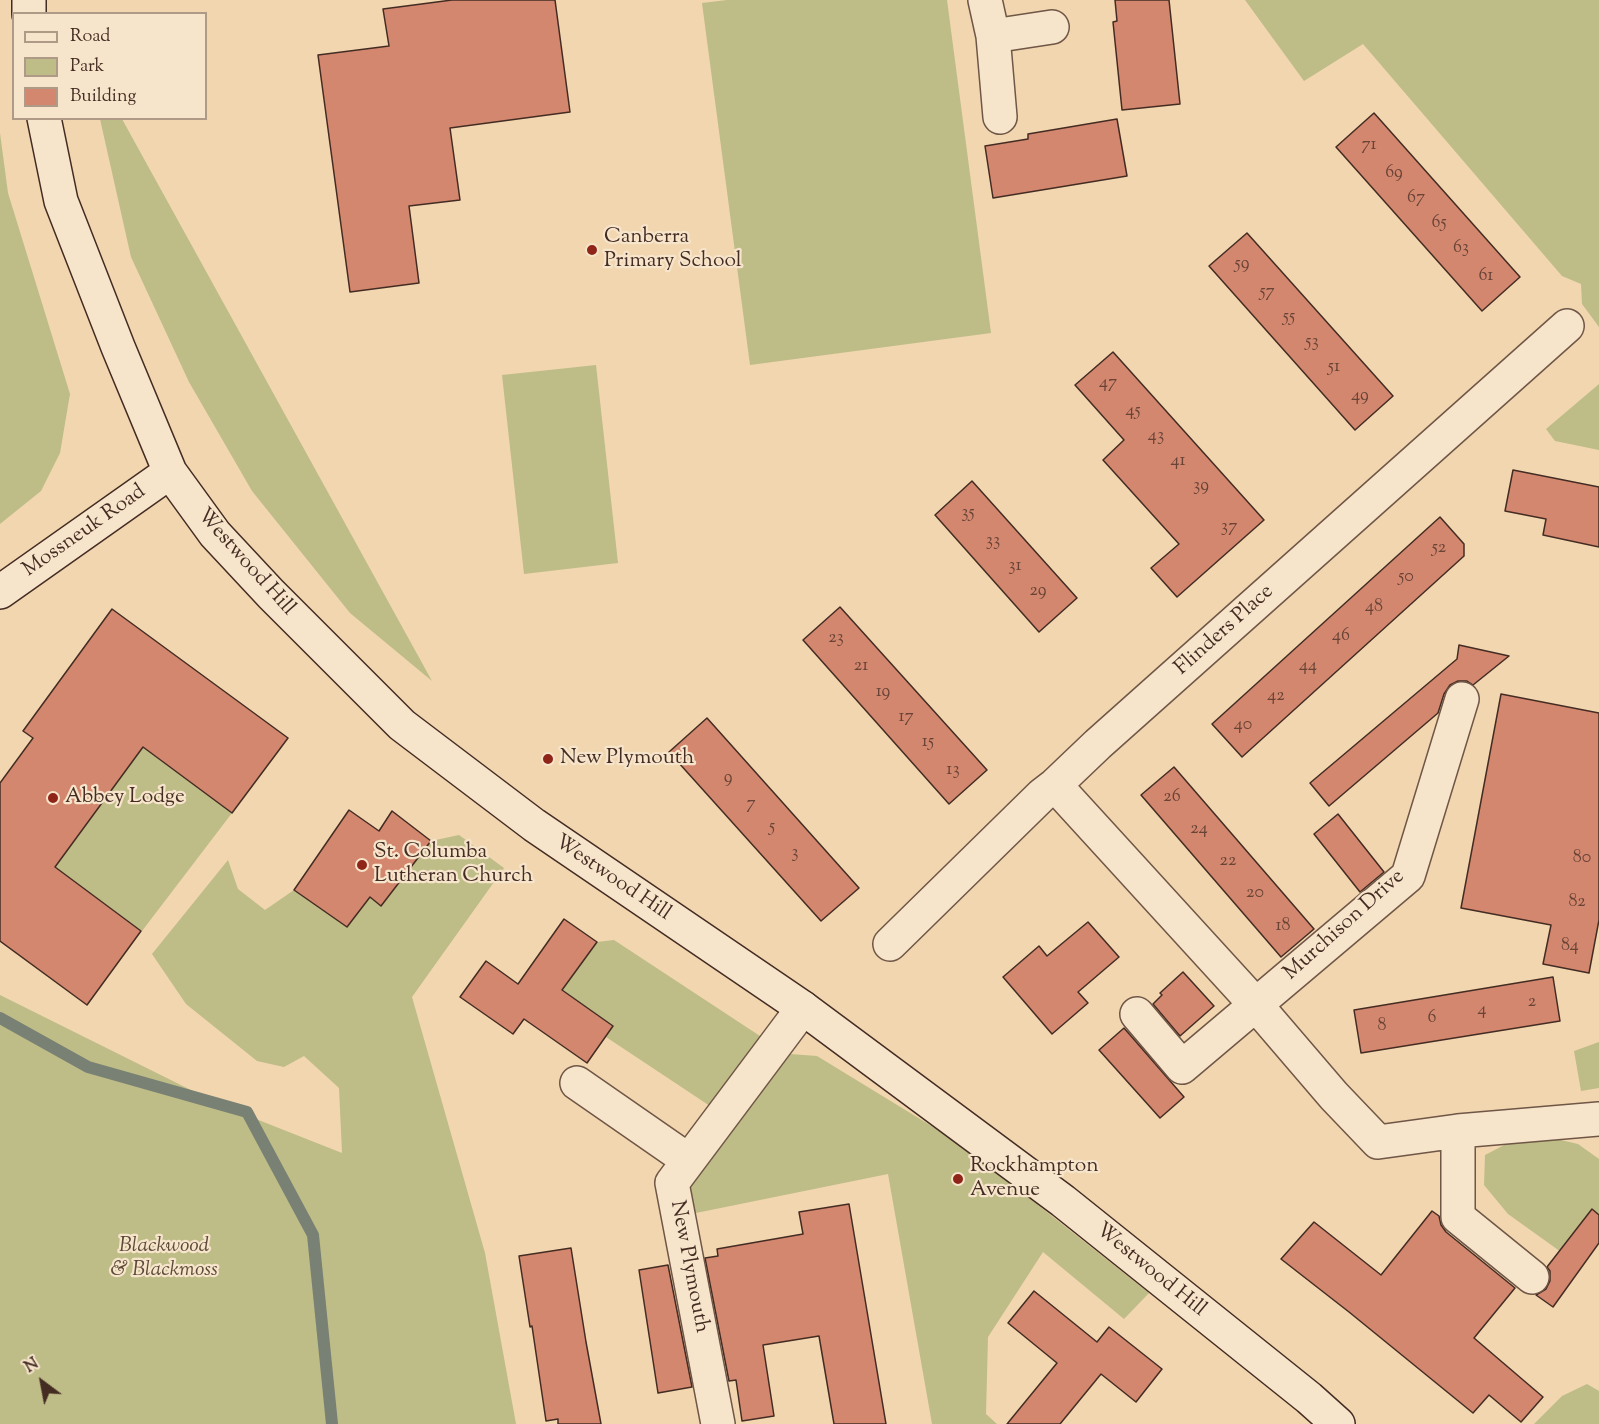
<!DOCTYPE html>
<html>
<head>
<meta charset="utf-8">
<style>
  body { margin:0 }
  #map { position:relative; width:1599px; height:1424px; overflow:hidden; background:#f1d6af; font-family:"Sorts Mill Goudy",serif }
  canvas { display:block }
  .legend { position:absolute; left:12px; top:12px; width:195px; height:108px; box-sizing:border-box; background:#f6e4cb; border:2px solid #af9a88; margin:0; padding:8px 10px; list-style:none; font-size:18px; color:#442c23 }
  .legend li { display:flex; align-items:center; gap:12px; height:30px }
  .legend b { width:30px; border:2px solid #af9a88 }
  .north { position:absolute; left:12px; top:1352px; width:60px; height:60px; -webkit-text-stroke:4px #f6e4cb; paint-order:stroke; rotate:328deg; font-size:16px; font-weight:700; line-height:24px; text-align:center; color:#442c23 }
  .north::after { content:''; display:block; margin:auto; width:21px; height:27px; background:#442c23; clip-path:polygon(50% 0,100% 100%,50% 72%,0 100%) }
</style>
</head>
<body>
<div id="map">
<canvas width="1599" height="1424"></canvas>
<ul class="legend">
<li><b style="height:8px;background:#f6e4cb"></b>Road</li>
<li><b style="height:16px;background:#bebc87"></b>Park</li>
<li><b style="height:16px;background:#d3876f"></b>Building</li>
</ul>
<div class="north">N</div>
</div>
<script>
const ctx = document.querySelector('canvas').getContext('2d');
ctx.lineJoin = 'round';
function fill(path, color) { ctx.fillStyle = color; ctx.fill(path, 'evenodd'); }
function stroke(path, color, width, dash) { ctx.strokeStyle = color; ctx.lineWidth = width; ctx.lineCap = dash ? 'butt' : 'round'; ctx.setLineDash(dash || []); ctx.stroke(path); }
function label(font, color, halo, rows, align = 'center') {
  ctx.font = font + ' "Sorts Mill Goudy",serif'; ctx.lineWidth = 4.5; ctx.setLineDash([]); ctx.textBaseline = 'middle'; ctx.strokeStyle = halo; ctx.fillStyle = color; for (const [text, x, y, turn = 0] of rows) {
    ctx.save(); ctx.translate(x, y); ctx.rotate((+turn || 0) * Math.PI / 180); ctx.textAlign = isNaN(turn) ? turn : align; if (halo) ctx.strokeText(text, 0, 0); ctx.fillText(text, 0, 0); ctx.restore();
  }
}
fill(new Path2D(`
  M727,0H947L991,333L750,365L702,3Z
  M1245,0H1599V327L1582,304L1581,284L1562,276L1363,44L1304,81Z
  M100,119H122L432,681L350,613L252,491L189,382L131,257Z
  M0,133L8,193L70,394L60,453L41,491L0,524Z
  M596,365L618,563L524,574L502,375Z
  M1599,384V450L1555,441L1546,429Z
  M143,747L232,813L142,931L55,867Z
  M459,835L504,868L412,997L485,1253L516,1424H0V995L223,1106L342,1153L339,1088L304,1056L284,1067L257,1061L186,1004L152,954L228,860L238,889L265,910L294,890L347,927L370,897L381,906L431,841Z
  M614,940L763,1038L713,1108L606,1037L613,1026L562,990L597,942Z
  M1599,1042V1088L1581,1091L1574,1051Z
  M790,1054L817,1056L961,1144L1149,1293L1124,1319L1043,1252L988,1337L986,1414L997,1424H932L888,1174L691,1214V1183Z
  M1552,1138L1578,1144L1599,1159V1242L1582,1267L1508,1214L1484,1185L1485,1155L1514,1140Z
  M1587,1384L1599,1391V1424H1534L1562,1396Z`), '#bebc87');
stroke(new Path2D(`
  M0,1018L88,1067L247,1112L313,1235L332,1424`), '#788174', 12);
const building = new Path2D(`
  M452,0H555L570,112L450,128L460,200L409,206L419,283L350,292L318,55L389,46L383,9Z
  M1115,0H1169L1180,104L1122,110L1113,22L1117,21Z
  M1374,113L1520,277L1482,311L1336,147Z
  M1117,119L1127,176L993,198L985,146L1028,139V134Z
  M1247,233L1393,396L1355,430L1209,266Z
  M1113,352L1264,520L1177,597L1151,568L1179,544L1103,460L1124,440L1075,385Z
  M1513,470L1599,487V547L1543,535L1546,519L1505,511Z
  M972,481L1077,598L1039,632L935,515Z
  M1440,517L1464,544V556L1242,757L1212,724Z
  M840,607L987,770L949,804L803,640Z
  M112,609L288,738L232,813L143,747L55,867L141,931L87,1005L0,941V783L33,738L23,731Z
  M1459,645L1509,656L1473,685L1467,681H1458L1450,685L1444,694L1438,713L1329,806L1310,783L1457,659Z
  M1501,694L1599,713V920L1589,973L1543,964L1551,925L1461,908Z
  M707,718L859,888L821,921L669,752Z
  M1174,767L1314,929L1281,957L1141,795Z
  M349,810L379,831L392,811L431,841L381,906L370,897L347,927L294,890Z
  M1338,814L1384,872L1360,892L1314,834Z
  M564,919L597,942L562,990L613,1026L587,1063L524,1019L513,1034L460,997L486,961L518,984Z
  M1088,922L1119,957L1078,992L1088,1003L1052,1034L1003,977L1039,946L1047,956Z
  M1183,972L1214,1006L1180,1036L1153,1004L1162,995L1160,993Z
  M1553,977L1560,1021L1361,1053L1354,1010Z
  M1124,1028L1184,1097L1160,1118L1099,1050Z
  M849,1204L886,1424H834L819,1336L763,1345L774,1416L742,1421L736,1380L729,1381L705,1258L718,1256L717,1249L803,1234L799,1212Z
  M1592,1209L1599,1215V1243L1553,1307L1536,1295L1546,1289L1550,1281V1271L1547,1267Z
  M1432,1211L1439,1216L1441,1225L1446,1232L1515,1288L1474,1338L1543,1397L1521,1422L1489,1395L1473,1413L1349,1312L1281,1259L1314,1222L1381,1275Z
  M571,1248L586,1342L601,1424H558V1419L546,1421L532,1326L530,1327L519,1256Z
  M668,1265L692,1387L658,1393L639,1270Z
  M1034,1291L1097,1342L1109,1327L1162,1369L1136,1402L1101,1374L1060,1424H1007L1057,1363L1008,1323Z`);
fill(building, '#d3876f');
stroke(building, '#442c23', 1.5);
const street = new Path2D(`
  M985,0L993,36L1000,117
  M993,36L1052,27
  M1055,785L1256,1005L1334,1096L1378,1142L1458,1131L1599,1119
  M890,944L1042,795L1055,785L1098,744L1567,326
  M1137,1014L1182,1067L1408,876L1462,699
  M577,1083L688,1160
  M1458,1131V1217L1532,1277
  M718,1424L672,1183L803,1008`);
const secondary = new Path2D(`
  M29,0V14
  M44,118L61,201L118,347L170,472L215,534L271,594L402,725L534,825L803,1008L1063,1201L1309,1398L1338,1424
  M0,592L170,472`);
stroke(street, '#6f5646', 36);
stroke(secondary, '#442c23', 36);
stroke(street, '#f6e4cb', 33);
stroke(secondary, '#f6e4cb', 33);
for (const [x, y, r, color] of [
  [592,250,6,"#8f2418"],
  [548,759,6,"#8f2418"],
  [53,798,6,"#8f2418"],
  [362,865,6,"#8f2418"],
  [958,1179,6,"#8f2418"]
]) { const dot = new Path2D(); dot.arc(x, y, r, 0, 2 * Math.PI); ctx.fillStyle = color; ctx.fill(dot); stroke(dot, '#f6e4cb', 2); }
label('18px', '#684336', null, [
  ["71",1369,146],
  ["69",1394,174],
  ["67",1416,199],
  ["65",1439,224],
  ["63",1461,249],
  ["59",1242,265],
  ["61",1486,277],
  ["57",1267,293],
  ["55",1289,318],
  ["53",1312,343],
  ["51",1334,368],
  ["47",1108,384],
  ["49",1360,397],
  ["45",1133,412],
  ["43",1156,437],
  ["41",1178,462],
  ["39",1201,487],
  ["35",968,514],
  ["37",1229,528],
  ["33",993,542],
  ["52",1439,549],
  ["31",1015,567],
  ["50",1406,578],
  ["29",1038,592],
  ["48",1374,608],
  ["46",1341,637],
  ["23",836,639],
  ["21",861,667],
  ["44",1308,667],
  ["19",883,693],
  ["42",1276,697],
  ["17",906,718],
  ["40",1243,726],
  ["15",928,743],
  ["13",953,771],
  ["9",728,779],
  ["26",1172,798],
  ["7",751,805],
  ["5",772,828],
  ["24",1199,830],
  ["3",795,854],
  ["80",1582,859],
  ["22",1228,862],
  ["20",1255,894],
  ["82",1577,903],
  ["18",1283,927],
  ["84",1570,947],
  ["2",1532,1003],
  ["4",1482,1011],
  ["6",1432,1019],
  ["8",1382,1027]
]);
label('21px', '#442c23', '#f6e4cb', [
  ["Canberra",604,238],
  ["Primary School",604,262],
  ["New Plymouth",560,759],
  ["Abbey Lodge",65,798],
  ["St. Columba",374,853],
  ["Lutheran Church",374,877],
  ["Rockhampton",970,1167],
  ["Avenue",970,1191]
], 'left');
label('21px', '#442c23', '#f6e4cb', [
  ["Mossneuk Road",85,532,-35],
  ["Westwood Hill",245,563,48],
  ["Flinders Place",1225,631,-42],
  ["Westwood Hill",612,879,34],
  ["Murchison Drive",1345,926,-42],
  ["New Plymouth",688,1267,79],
  ["Westwood Hill",1150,1271,39]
]);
label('italic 21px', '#5c4937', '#f6e4cb', [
  ["Blackwood",164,1247],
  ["& Blackmoss",164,1271]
]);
</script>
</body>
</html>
